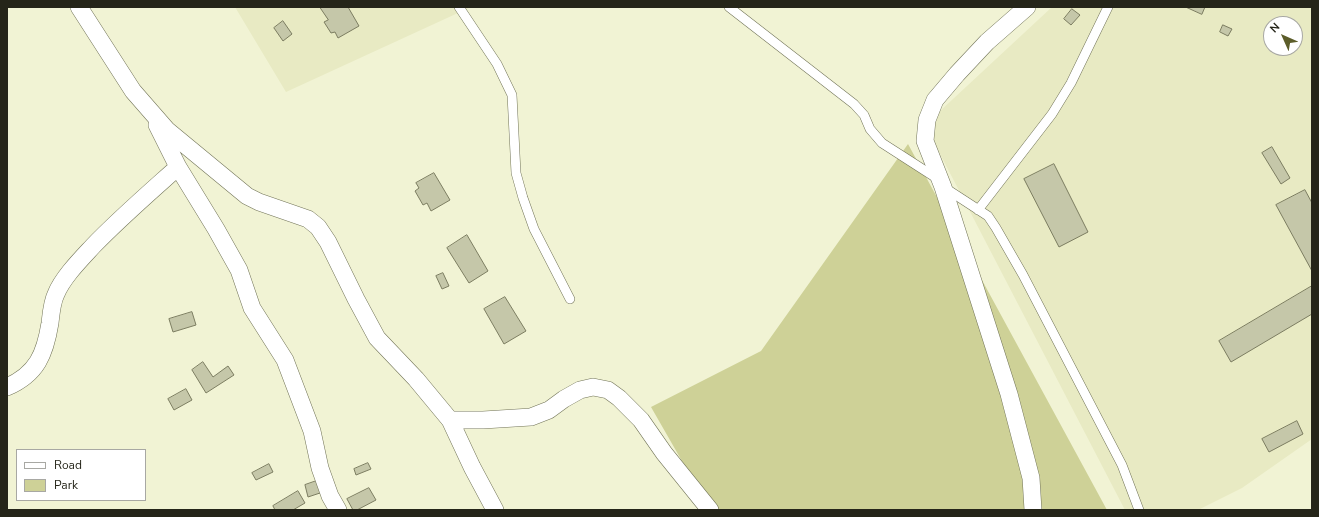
<!DOCTYPE html>
<html>
<head>
<meta charset="utf-8">
<style>
  body { margin:0 }
  #map { position:relative; width:1319px; height:517px; overflow:hidden; background:#f1f3d4; font-family:"Nunito Sans",sans-serif }
  canvas { display:block }
  .frame { position:absolute; inset:0; border:8px solid #252519; pointer-events:none }
  .legend { position:absolute; left:16px; top:449px; width:130px; height:52px; box-sizing:border-box; background:#fff; border:1px solid #a8a8a3; margin:0; padding:5px 7px; list-style:none; font-size:12px; color:#252519 }
  .legend li { display:flex; align-items:center; gap:8px; height:20px }
  .legend b { width:20px; border:1px solid #a8a8a3 }
  .north { position:absolute; left:1263px; top:16px; width:40px; height:40px; box-sizing:border-box; background:#fff; border:1px solid #a8a8a3; border-radius:50%; rotate:315deg; font-size:11px; font-weight:700; line-height:16px; text-align:center; color:#252519 }
  .north::after { content:''; display:block; margin:auto; width:14px; height:18px; background:#5c5d2a; clip-path:polygon(50% 0,100% 100%,50% 72%,0 100%) }
</style>
</head>
<body>
<div id="map">
<canvas width="1319" height="517"></canvas>
<div class="frame"></div>
<ul class="legend">
<li><b style="height:5px;background:#fff"></b>Road</li>
<li><b style="height:11px;background:#ced197"></b>Park</li>
</ul>
<div class="north">N</div>
</div>
<script>
const ctx = document.querySelector('canvas').getContext('2d');
ctx.lineJoin = 'round';
function fill(path, color) { ctx.fillStyle = color; ctx.fill(path, 'evenodd'); }
function stroke(path, color, width, dash) { ctx.strokeStyle = color; ctx.lineWidth = width; ctx.lineCap = dash ? 'butt' : 'round'; ctx.setLineDash(dash || []); ctx.stroke(path); }
fill(new Path2D(`
  M235,7H471L286,92Z
  M1052,7H1312V439L1242,488L1198,510H1125L925,125ZM1271,24H1295V48H1271Z`), '#e8eac3');
fill(new Path2D(`
  M908,144L1107,510H710L651,407L761,351Z`), '#ced197');
const building = new Path2D(`
  M320,7H348L359,26L338,38L335,32L331,33L324,22L328,20Z
  M1186,7H1205L1202,14Z
  M1072,9L1080,15L1071,25L1064,19Z
  M283,21L292,34L283,41L274,28Z
  M1223,25L1232,29L1228,36L1220,32Z
  M1272,147L1290,178L1281,184L1262,153Z
  M1054,164L1088,232L1059,247L1024,179Z
  M434,173L450,200L431,211L427,203L423,205L415,191L419,188L416,183Z
  M1305,190L1312,203V271L1276,205Z
  M467,235L488,271L469,283L447,248Z
  M443,273L449,286L442,289L436,276Z
  M1312,286V314L1231,362L1219,341Z
  M505,297L526,331L504,344L484,309Z
  M192,312L196,325L173,332L169,319Z
  M203,362L213,377L228,366L234,375L206,393L192,370Z
  M186,389L192,400L174,410L168,399Z
  M1297,421L1303,434L1269,452L1262,439Z
  M368,463L371,469L356,475L354,469Z
  M269,464L273,472L256,480L252,473Z
  M328,477L332,489L308,497L305,485Z
  M369,488L376,500L357,510H353L347,499Z
  M298,491L305,503L293,510H275L273,506Z`);
fill(building, '#c5c7a9');
stroke(building, '#7c7d61', 1);
const lane = new Path2D(`
  M459,7L497,64L512,95L516,173L523,198L534,229L570,299
  M729,7L854,104L864,115L870,129L882,143L938,179
  M945,188L988,216L996,228L1023,275L1122,465L1139,510
  M978,210L1052,114L1071,83L1108,7`);
const street = new Path2D(`
  M79,7L133,91L167,130L247,196L259,202L308,219L318,227L328,242L356,299L377,338L416,379L450,420L472,467L495,510
  M1027,7L987,42L957,74L935,100L927,120L925,141L943,187L1009,394L1031,478L1033,510
  M157,125L178,167L216,229L239,270L252,308L285,360L312,431L320,468L330,496L338,510
  M7,387C37,374 45,354 50,323C51,314 52,302 56,294C63,277 81,259 93,246C120,218 149,193 178,167
  M450,420H483L531,417L549,410L564,399L580,390L593,387L608,390L619,398L641,420L664,453L710,510`);
stroke(lane, '#727458', 10);
stroke(street, '#727458', 18);
stroke(lane, '#fff', 9);
stroke(street, '#fff', 17);
</script>
</body>
</html>
